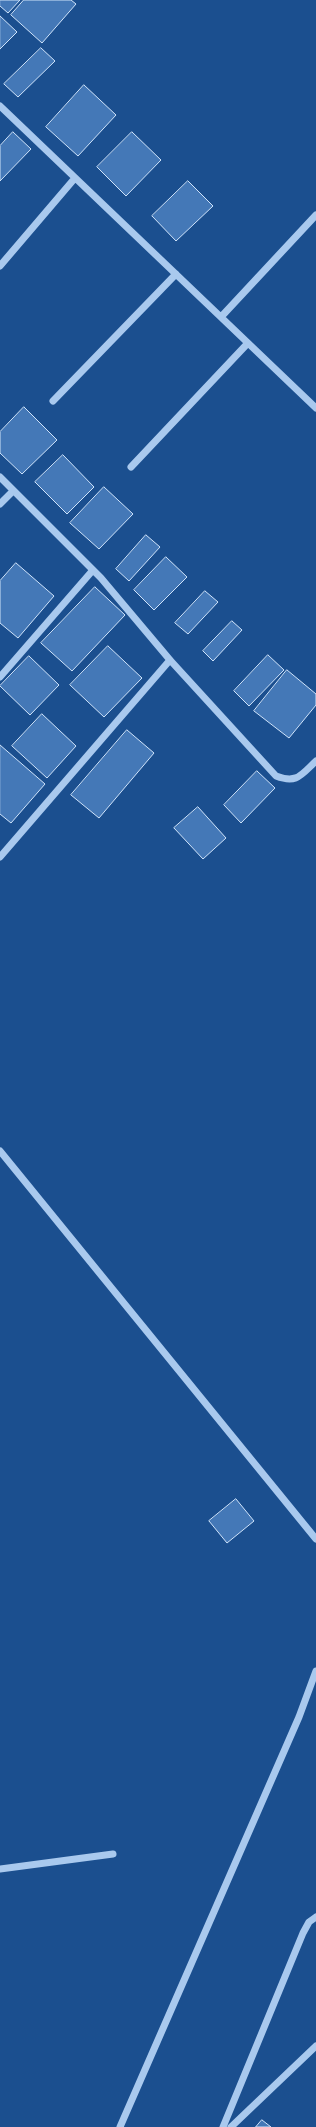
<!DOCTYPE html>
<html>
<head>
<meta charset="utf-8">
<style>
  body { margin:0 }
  canvas { display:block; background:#1b4f8f }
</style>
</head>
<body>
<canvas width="316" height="2127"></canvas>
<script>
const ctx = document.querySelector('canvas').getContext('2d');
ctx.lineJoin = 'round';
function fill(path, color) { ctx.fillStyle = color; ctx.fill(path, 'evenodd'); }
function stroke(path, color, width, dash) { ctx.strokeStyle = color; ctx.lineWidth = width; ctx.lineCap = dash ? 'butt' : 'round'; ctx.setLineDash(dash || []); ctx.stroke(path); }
const building = new Path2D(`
  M0,0H20L8,13L0,6Z
  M24,0H71L76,4L42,43L11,15Z
  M0,16L17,32L0,49Z
  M41,48L55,61L18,97L4,84Z
  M84,85L116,115L78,156L46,127Z
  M13,132L31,149L0,181V146Z
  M132,132L161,160L126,196L97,167Z
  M188,181L213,206L176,241L152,216Z
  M24,407L57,440L22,474L0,453V432Z
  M63,455L94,487L67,514L35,482Z
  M104,487L133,514L99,549L70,523Z
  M146,535L160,547L129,581L116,569Z
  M166,557L187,577L154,610L134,590Z
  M16,563L54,596L18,638L0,623V581Z
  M95,587L125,615L72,671L41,643Z
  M205,591L218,602L188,634L175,623Z
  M232,621L242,630L213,661L203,651Z
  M108,646L142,678L104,717L70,685Z
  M268,655L284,670L249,706L234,691Z
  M29,656L59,685L30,715L0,686Z
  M287,670L316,694V705L289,738L254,711Z
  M42,714L76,746L47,778L12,746Z
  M127,730L154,753L99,818L71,795Z
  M0,745L45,784L11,823L0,814Z
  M257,771L275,788L241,823L224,805Z
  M198,807L226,838L203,859L174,828Z
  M236,1499L254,1521L227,1543L209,1521Z
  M262,2120L271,2127H256Z`);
fill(building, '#4478b7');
stroke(building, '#cfe3fa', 1);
stroke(new Path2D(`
  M0,106L316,408
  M0,266L75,178
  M221,317L316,215
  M53,401L176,274
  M131,467L248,343
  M0,477L101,578L170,660L276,776C297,784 301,775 316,761
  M0,504L13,491
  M0,677L93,570
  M0,857L170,660
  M0,1151L316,1539
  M0,1869L113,1854
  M120,2127L299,1717L316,1671
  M223,2127L303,1933L309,1922L316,1917
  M231,2127L316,2046`), '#a9c9ee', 7);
</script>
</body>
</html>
